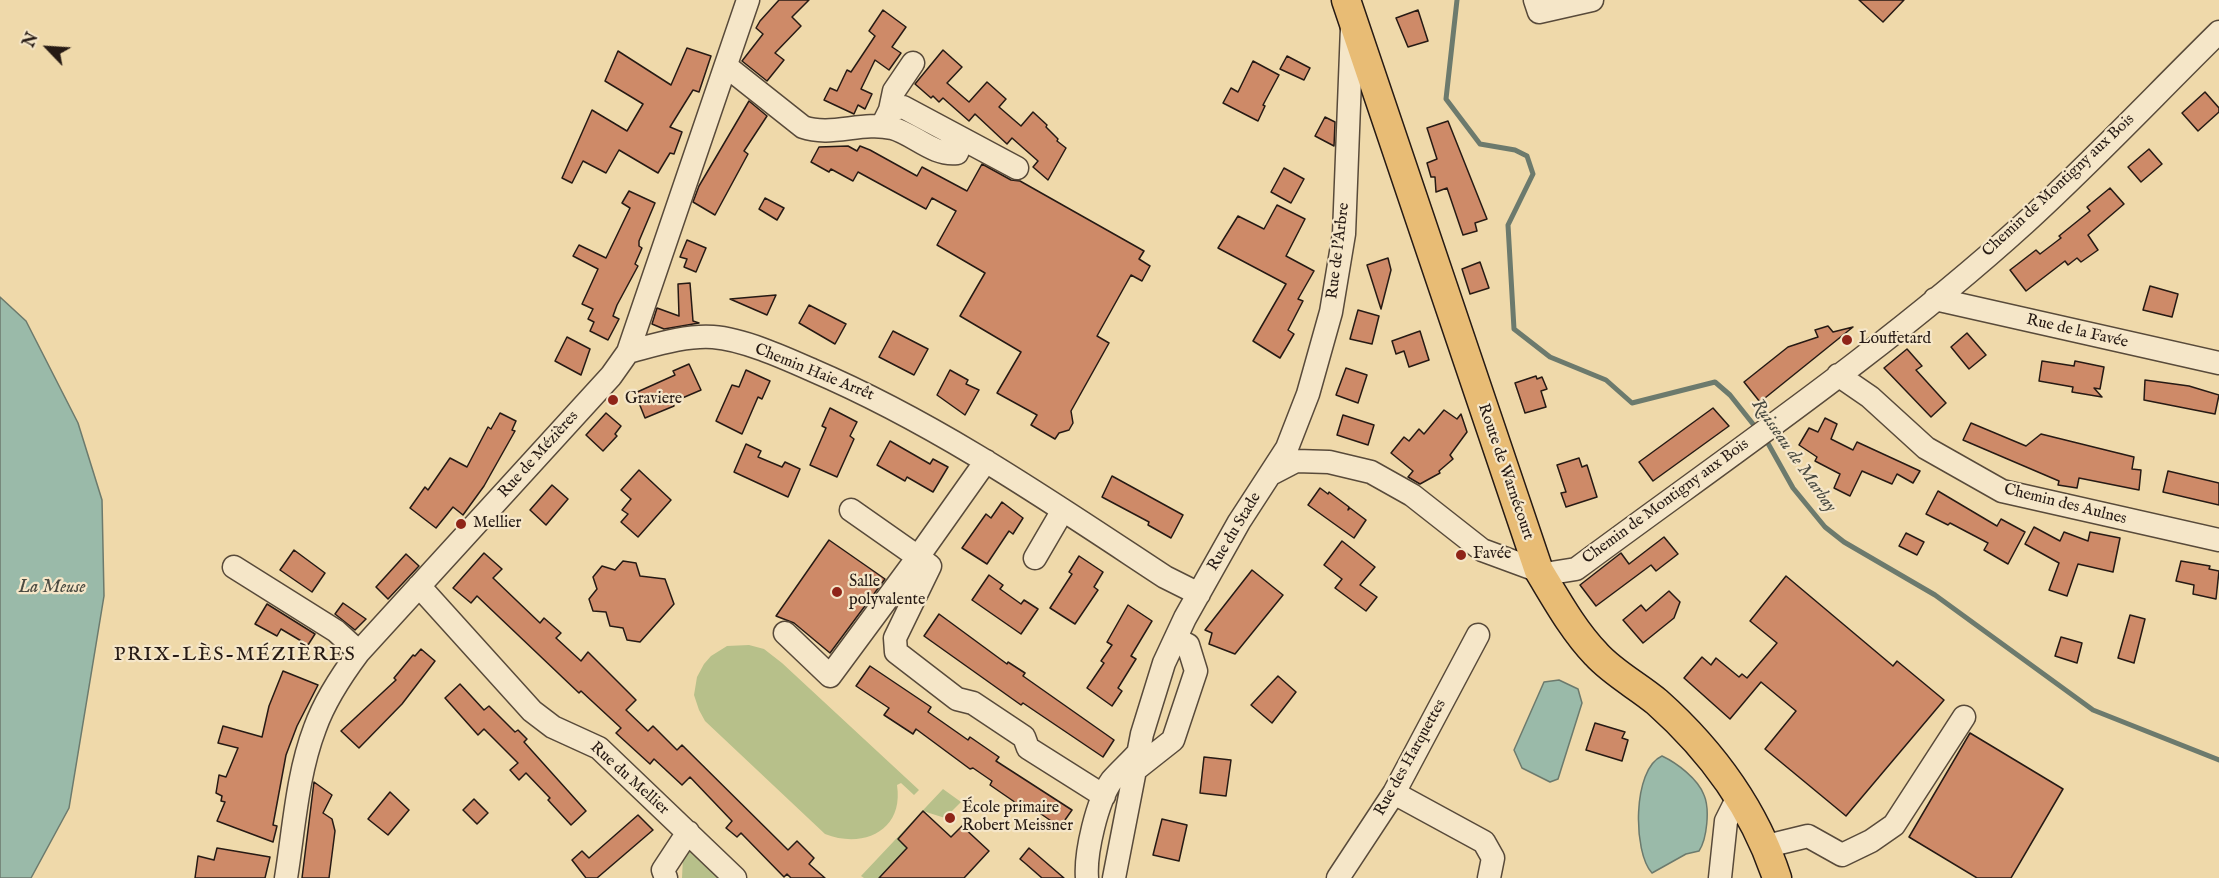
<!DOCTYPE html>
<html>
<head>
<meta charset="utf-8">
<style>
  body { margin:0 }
  #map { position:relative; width:2219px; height:878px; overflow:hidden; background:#efd9aa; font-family:"IM FELL English",serif }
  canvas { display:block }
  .north { position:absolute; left:18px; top:18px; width:60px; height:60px; -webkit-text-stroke:4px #f5e6c8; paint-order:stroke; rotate:295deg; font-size:16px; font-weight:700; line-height:24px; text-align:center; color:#261a14 }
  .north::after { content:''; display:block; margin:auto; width:21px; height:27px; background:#261a14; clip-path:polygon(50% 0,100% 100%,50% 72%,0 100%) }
</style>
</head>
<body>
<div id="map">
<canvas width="2219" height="878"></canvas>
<div class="north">N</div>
</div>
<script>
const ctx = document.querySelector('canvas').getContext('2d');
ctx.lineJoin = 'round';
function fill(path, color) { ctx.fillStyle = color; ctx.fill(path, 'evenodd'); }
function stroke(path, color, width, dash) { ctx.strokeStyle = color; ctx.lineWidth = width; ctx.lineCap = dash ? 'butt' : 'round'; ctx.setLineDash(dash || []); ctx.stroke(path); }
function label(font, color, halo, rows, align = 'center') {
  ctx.font = font + ' "IM FELL English",serif'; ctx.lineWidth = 4.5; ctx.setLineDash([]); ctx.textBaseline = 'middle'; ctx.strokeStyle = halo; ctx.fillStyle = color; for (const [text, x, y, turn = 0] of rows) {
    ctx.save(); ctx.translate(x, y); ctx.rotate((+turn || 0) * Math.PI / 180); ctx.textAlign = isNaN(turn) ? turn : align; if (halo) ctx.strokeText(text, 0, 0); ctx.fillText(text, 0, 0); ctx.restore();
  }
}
fill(new Path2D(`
  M749,645L764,649L782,663L919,790L914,795L901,783L897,785C904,831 863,849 825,834L705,721L699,710L694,695L697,677L704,664L711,656L727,646Z
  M943,789L961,802L945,818L923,811L898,839L911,852L896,860L881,876L882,878H864L861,876Z
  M687,849L719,878H682L683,857Z`), '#b7c08a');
const water = new Path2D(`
  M0,297L26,321L78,423L102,500L104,596L69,808L31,878H0Z
  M1559,680L1578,689L1582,703L1558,779L1550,782L1522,768L1514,750L1544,682Z
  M1662,756C1677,763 1698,779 1704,795C1710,809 1707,839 1699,851L1686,854L1652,873C1633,853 1632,769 1662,756Z`);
fill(water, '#9abaa9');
stroke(water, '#6c7a6d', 1.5);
stroke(new Path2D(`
  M1457,0L1446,99L1480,144L1515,150L1527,156L1533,174L1508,225L1514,329L1550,357L1606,380L1632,403L1715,382L1730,395L1757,429
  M1765,438L1793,488L1825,527L1844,542L1935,595L2093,710L2219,760`), '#6c7a6d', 5);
const building = new Path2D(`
  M779,0H809L792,17L801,26L775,53L784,60L767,81L742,61L763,34L756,28L760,21Z
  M1859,0H1904L1883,22Z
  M883,10L906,27L892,47L901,53L889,70L875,60L861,89L872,94L865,109L858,105L854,114L824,100L830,88L837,91L847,70L851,72L875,36L869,31Z
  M1418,10L1428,41L1408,47L1396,18Z
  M687,48L711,56L699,92L693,90L670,127L682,132L674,154L670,153L658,173L619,150L606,173L583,161L572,183L562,178L592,110L627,131L643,104L605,81L618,51L671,85Z
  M943,50L962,67L947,83L969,102L987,82L1006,99L999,107L1021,126L1033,112L1047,125L1046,127L1058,139L1057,141L1066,148L1048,180L1033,167L1038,161L1012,138L1007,144L975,114L969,121L943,98L939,102L933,96L931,98L915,84Z
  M1287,56L1310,68L1304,80L1280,69Z
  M1253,61L1279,75L1263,105L1265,106L1258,121L1223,103L1231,88L1238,92Z
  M2205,92L2219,108V112L2198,131L2182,113Z
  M749,101L767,116L744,151L748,154L715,215L693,202L699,186Z
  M1325,117L1335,122L1334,146L1315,136Z
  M1448,121L1487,219L1475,223L1477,231L1463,235L1447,188L1436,192L1435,177H1431L1427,163L1437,159L1427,128Z
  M848,146L857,151L860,146L870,150L917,176L922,167L967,191L982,164L1011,180L1020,181L1144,251L1139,259L1150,266L1142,281L1131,275L1097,336L1109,343L1071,411L1073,423L1069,430L1059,433L1055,439L1031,425L1037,415L997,393L1021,352L960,316L985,273L937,245L956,211L932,198L926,209L858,172L853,181L831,169L829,172L811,162L819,147Z
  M2149,149L2162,164L2141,182L2128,167Z
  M1284,168L1304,179L1291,203L1271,192Z
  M2110,188L2124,204L2088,235L2098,250L2081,262L2077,258L2068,265L2065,261L2026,291L2010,270L2036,250L2040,254L2061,238L2059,236L2090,211L2087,207Z
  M629,191L655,203L639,241V246L642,248L635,264L638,266L617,305L613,316L619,319L608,340L590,331L594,322L588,319L593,309L582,304L598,269L573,256L579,245L606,258L630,208L622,203Z
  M765,198L784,208L777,220L759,209Z
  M1277,205L1305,219L1286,256L1314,271L1298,299L1303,301L1288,330L1294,334L1280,358L1253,341L1286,284L1218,248L1238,216L1264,229Z
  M687,240L706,248L696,272L684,267L687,259L680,257Z
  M1388,258L1391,270L1381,309L1367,265Z
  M1480,262L1489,288L1470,294L1462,269Z
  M690,283L693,321L699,323L664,329L652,324L657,308L679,316L678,284Z
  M2150,286L2178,294L2172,317L2143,310Z
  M776,295L767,315L730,299Z
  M809,305L846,324L835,344L799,323Z
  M1358,310L1379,316L1372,344L1350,339Z
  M1828,326L1833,332L1853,327L1760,402L1744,382L1788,347L1818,337L1815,330Z
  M893,331L928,349L914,375L879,357Z
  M1420,331L1429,360L1409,367L1404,351L1396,354L1392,341Z
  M1967,333L1986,355L1969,369L1951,347Z
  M567,337L590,349L581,375L555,361Z
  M1907,349L1922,366L1916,370L1946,403L1931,417L1884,368Z
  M2042,361L2074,366L2075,361L2104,367L2100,389L2094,388L2102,397L2072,392L2073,387L2039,381Z
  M689,364L701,390L673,402L674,406L645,418L635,393L675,375L673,371Z
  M1346,368L1367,375L1358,403L1336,395Z
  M746,370L770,381L762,399L758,397L742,434L716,421L732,385L739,387Z
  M950,370L968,380L966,384L979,390L965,415L937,395Z
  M1536,376L1537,379L1542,377L1547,389L1541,391L1546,407L1525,413L1515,383Z
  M2145,380L2189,386L2219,395L2215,414L2144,400Z
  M830,408L857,422L850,436L854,439L837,477L810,465L826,428L822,426Z
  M1713,408L1729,426L1653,481L1639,462Z
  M1444,410L1457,419L1461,414L1467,432L1450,455L1453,459L1439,471L1440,473L1420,484L1408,477L1413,471L1391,453L1404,437L1409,441L1419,429L1424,434Z
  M500,413L516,421L512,430L515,431L484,486L463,515L453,507L436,528L410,508L425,487L428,490L450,458L467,467L488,427L491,429Z
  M606,413L621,426L615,434L617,436L603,451L586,435Z
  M1343,415L1374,425L1368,445L1337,435Z
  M1825,418L1837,424L1831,439L1853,450L1857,442L1920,471L1913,483L1897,474L1892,484L1862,471L1850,496L1834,488L1840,474L1815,461L1817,457L1799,445L1809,428L1818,432Z
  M1971,423L2026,446L2041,434L2134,457L2132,469L2141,470L2139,490L2079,478L2077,488L2058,485L2059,481L1963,440Z
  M890,441L930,464L933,459L948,467L933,492L907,477L905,481L877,465Z
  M746,444L761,451L758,457L782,467L785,462L800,469L788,497L734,472Z
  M1579,458L1582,467L1587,465L1597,497L1566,507L1561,493L1566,492L1557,465Z
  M639,470L671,500L638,537L621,522L628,514L622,510L631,499L621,490Z
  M2168,471L2219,483V505L2163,492Z
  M1112,476L1183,515L1171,538L1148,525L1149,522L1102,497Z
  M552,485L568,499L546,525L530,510Z
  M1320,488L1328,494L1329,492L1349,507L1348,510L1350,508L1366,520L1354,538L1308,505Z
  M1938,491L1997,526L2001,519L2025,532L2008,564L1984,550L1988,543L1950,523L1948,525L1926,514Z
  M1002,502L1023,518L1013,534L1009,531L987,564L962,548L986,514L991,518Z
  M2034,527L2060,541L2064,532L2088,541L2090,532L2120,538L2113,572L2078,564L2067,596L2049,590L2059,563L2025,544Z
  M1906,533L1924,542L1917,555L1899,546Z
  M1664,537L1678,554L1656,571L1651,565L1596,606L1580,585L1621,553L1629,564Z
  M829,540L885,579L830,653L794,623L776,616Z
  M1342,541L1375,567L1360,585L1377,597L1366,611L1335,588L1342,579L1324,565Z
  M294,550L325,573L312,592L280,570Z
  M484,553L502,569L493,578L540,623L544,618L561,633L556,638L581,661L588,652L636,700L626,710L648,731L653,726L677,750L682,745L788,850L797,841L814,858L809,864L825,878H791L787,874L784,877L741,833L737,837L726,828L732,821L690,777L682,785L654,759L650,764L616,733L621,728L581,691L579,693L477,596L471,603L453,588Z
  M406,554L419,566L388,599L376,587Z
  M1079,556L1103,572L1094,587L1098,590L1075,624L1050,608L1072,574L1069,572Z
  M623,561L636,563L640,576L665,579L674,604L640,642L627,640L623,628L610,626L606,612L593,611L589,599L597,589L593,577L602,566L615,570Z
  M2181,561L2210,566L2209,569L2219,571L2216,599L2193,594L2194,585L2176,581Z
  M1252,570L1283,595L1235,654L1209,644L1212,633L1205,630Z
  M989,575L1003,585L1000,589L1021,604L1024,600L1038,609L1021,634L972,600Z
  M1786,576L1893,666L1897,661L1944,700L1846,816L1765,749L1796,711L1761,682L1730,719L1684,678L1702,657L1711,665L1716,658L1739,677L1742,674L1747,678L1777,643L1750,621Z
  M1669,591L1680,602L1674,618L1643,643L1623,620L1641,605L1646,611Z
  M343,603L366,619L355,630L335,614Z
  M267,604L315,634L308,645L281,629L277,636L255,624Z
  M1128,605L1152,621L1131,656L1136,659L1118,688L1122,691L1112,706L1087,688L1104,663L1101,661L1112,645L1107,642Z
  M939,614L1007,664L1008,662L1025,673L1023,676L1114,740L1103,757L1023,703L1021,705L924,636Z
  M2130,615L2145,619L2134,663L2118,658Z
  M2061,637L2082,643L2077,663L2055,656Z
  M421,649L435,661L402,704L359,748L341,731L396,680L394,678L413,655L415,656Z
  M870,666L931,707L928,712L968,740L970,737L999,757L996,761L1072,810L1060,827L1022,801L1019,805L990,785L992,781L973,768L970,769L916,729L913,734L884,715L889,708L856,686Z
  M283,671L318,685L297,726L286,755L273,825L277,826L273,842L217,821L225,802L221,801L222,796L216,793L219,775L226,777L238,748L218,743L223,726L262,737L269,706Z
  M1278,676L1296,692L1272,723L1251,705Z
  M460,684L484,710L489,706L515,732L518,730L527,739L524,742L586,811L571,825L548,800L550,798L526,773L519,780L510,770L518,763L484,729L478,735L445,698Z
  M1595,723L1625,732L1622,738L1628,740L1622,761L1586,750Z
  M1970,733L2063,789L2011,878H1977L1909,837Z
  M1204,757L1231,760L1226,796L1200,793Z
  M314,782L332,795L323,813L332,819L335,831L329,878H302Z
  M390,792L409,810L388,835L368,819Z
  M474,799L488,813L477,824L463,810Z
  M923,811L951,837L962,826L989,851L964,878H879L907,848L898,839Z
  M638,815L653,830L597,878H586L572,860L582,851L589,858Z
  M1162,819L1187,825L1179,861L1153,855Z
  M217,848L270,857L265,878H195L198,856L214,860Z
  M1029,848L1035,853L1064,878H1042L1026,864L1020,859Z`);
fill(building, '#ce8a68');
stroke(building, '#261a14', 1.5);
const minor = new Path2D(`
  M1535,0L1539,12L1592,0
  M726,66L803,127C831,137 862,121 892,128C914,134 933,156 957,153L962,141
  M890,110L894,91L913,63
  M882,126L890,110L903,107L1017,168
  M1935,299L2219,363
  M628,352C655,345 686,335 713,337C743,339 785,358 812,370C938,424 1051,502 1165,577L1199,594
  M1838,375L1870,397L1926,448L2002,491L2219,540
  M1271,474L1296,461L1329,462L1371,472L1412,495L1482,550L1539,571L1551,573L1576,569C1727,457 1885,350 2025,223C2092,162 2154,96 2219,32
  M851,510L918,557L986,461
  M1035,558L1063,510
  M234,567L336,631L359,652
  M419,586L532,711L553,727L599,748L735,878
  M785,633L830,676L918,557L930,566L895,638L896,652L957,699L973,703L1024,737L1028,748L1104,796
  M1135,770L1173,740L1196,671L1188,645L1176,639
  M1394,793L1484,842L1493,858L1489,878
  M1767,846L1808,836L1842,855L1871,841L1894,825L1964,717
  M286,878C294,829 297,775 315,728C325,700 341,676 359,652L611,376L628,352L748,0
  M666,878L663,870L688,832
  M1087,878C1085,853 1097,801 1112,780C1120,771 1130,762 1138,753
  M1114,878L1142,734L1164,663L1185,618L1239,522L1287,448L1308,394L1331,312L1344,234L1352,27
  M1338,878L1394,793L1478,635
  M1720,878L1726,821L1739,795`);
const major = new Path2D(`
  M1346,0L1539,571C1556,599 1573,630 1596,654C1613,673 1638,686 1657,702C1712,751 1754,808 1777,878`);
stroke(minor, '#584a3a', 25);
stroke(major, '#261a14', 31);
stroke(minor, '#f5e6c8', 22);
stroke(major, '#e8bc75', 28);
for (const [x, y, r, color] of [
  [1847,340,6,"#8f2418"],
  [613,400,6,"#8f2418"],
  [461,524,6,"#8f2418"],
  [1461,555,6,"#8f2418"],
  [837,592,6,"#8f2418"],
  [950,818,6,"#8f2418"]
]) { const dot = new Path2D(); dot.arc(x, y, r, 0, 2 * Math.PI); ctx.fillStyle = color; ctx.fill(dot); stroke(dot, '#f5e6c8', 2); }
label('16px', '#261a14', '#f5e6c8', [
  ["Chemin de Montigny aux Bois",2059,186,-43],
  ["Rue de l'Arbre",1339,251,-83],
  ["Rue de la Favée",2077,332,13],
  ["Chemin Haie Arrêt",814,373,22],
  ["Rue de Mézières",539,455,-48],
  ["Route de Warnécourt",1505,472,71],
  ["Chemin de Montigny aux Bois",1666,502,-36],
  ["Chemin des Aulnes",2065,505,14],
  ["Rue du Stade",1235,532,-59],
  ["Rue des Harquettes",1411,758,-61],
  ["Rue du Mellier",629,779,42]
]);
label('16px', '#261a14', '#f5e6c8', [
  ["Louffetard",1859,340],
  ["Graviere",625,400],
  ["Mellier",473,524],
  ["Favée",1473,555],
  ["Salle",849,583],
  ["polyvalente",849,601],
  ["École primaire",962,809],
  ["Robert Meissner",962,827]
], 'left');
label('italic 18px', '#494a41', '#f5e6c8', [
  ["Ruisseau de Marbay",1793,456,55],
  ["La Meuse",52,588]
]);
ctx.letterSpacing = '1.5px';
label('20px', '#261a14', '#f5e6c8', [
  ["PRIX-LÈS-MÉZIÈRES",235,656]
]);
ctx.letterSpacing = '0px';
</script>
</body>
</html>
